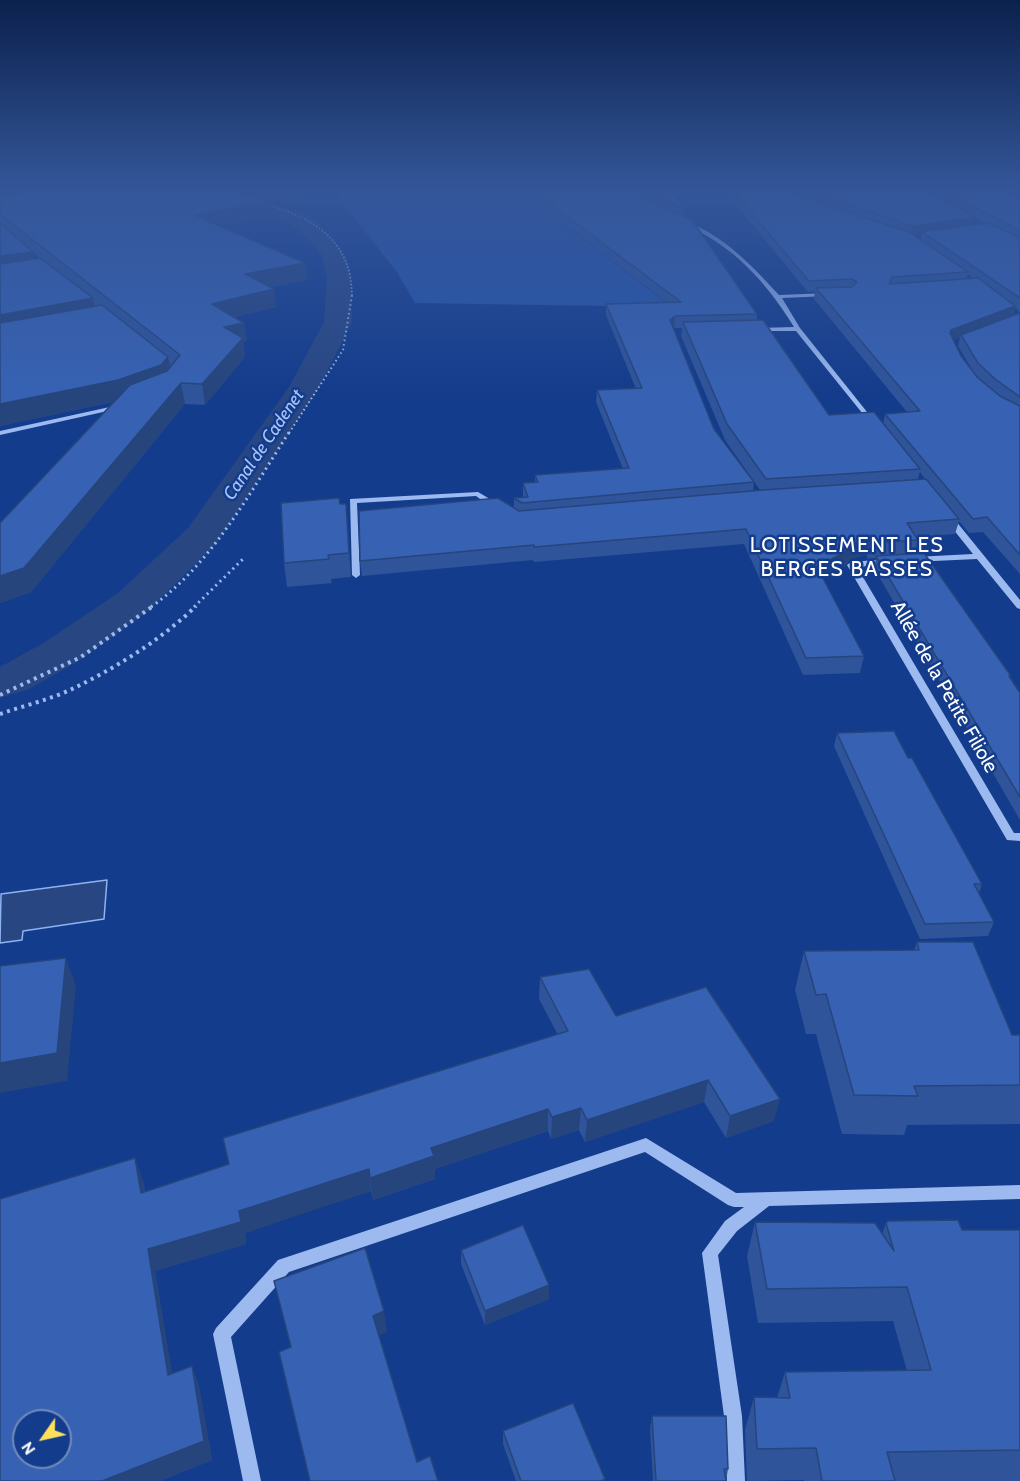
<!DOCTYPE html>
<html>
<head>
<meta charset="utf-8">
<style>
  body { margin:0 }
  #map { position:relative; width:1020px; height:1481px; overflow:hidden; background:#143c8c; font-family:Cabin,sans-serif }
  canvas { display:block }
  .north { position:absolute; left:12px; top:1409px; width:60px; height:60px; box-sizing:border-box; background:#143c8c; border:2px solid #728aba; border-radius:50%; rotate:236deg; font-size:16px; font-weight:700; line-height:24px; text-align:center; color:#fff }
  .north::after { content:''; display:block; margin:auto; width:21px; height:27px; background:#ffe05b; clip-path:polygon(50% 0,100% 100%,50% 72%,0 100%) }
</style>
</head>
<body>
<div id="map">
<canvas width="1020" height="1481"></canvas>
<div class="north">N</div>
</div>
<script>
const ctx = document.querySelector('canvas').getContext('2d');
ctx.lineJoin = 'round';
function fill(path, color) { ctx.fillStyle = color; ctx.fill(path, 'evenodd'); }
function stroke(path, color, width, dash) { ctx.strokeStyle = color; ctx.lineWidth = width; ctx.lineCap = dash ? 'butt' : 'round'; ctx.setLineDash(dash || []); ctx.stroke(path); }
function label(font, color, halo, rows, align = 'center') {
  ctx.font = font + ' Cabin,sans-serif'; ctx.lineWidth = 5; ctx.setLineDash([]); ctx.textBaseline = 'middle'; ctx.strokeStyle = halo; ctx.fillStyle = color; for (const [text, x, y, turn = 0] of rows) {
    ctx.save(); ctx.translate(x, y); ctx.rotate((+turn || 0) * Math.PI / 180); ctx.textAlign = isNaN(turn) ? turn : align; if (halo) ctx.strokeText(text, 0, 0); ctx.fillText(text, 0, 0); ctx.restore();
  }
}
fill(new Path2D(`
  M357,190H519L672,307L415,303L397,272L335,193Z`), '#2554ab');
const water = new Path2D(`
  M107,880L104,919L23,931L22,940L0,943L1,894Z`);
fill(water, '#284682');
stroke(water, '#8eb3f3', 1.5);
fill(new Path2D(`
  M192,190H222L301,212L315,220L329,233L346,256L351,276L352,322L319,388L216,544L148,611L77,662L29,689L0,698V667L45,642L118,593L188,528L289,387L324,322L327,276L322,256L313,243L299,230L285,222L195,194Z`), '#284682');
stroke(new Path2D(`
  M268,205C316,219 352,242 352,297`), '#9cbaf0', 1.5, [1.5, 2]);
stroke(new Path2D(`
  M289,433L343,350L352,295`), '#9cbaf0', 2, [1.5, 3]);
stroke(new Path2D(`
  M151,607C212,564 250,492 290,431
  M194,607L244,558`), '#9cbaf0', 3, [2, 4]);
stroke(new Path2D(`
  M0,695L81,657L153,606
  M0,714C23,706 48,700 70,690C114,669 161,640 196,606`), '#9cbaf0', 4, [3, 4.5]);
fill(new Path2D(`
  M685,221C726,237 750,264 779,295L830,293L831,294L828,296L782,298L800,328L875,422V424H871L796,331H756L755,330L758,328L794,327C765,280 734,247 683,223Z
  M119,405L121,406V408L0,435V431Z
  M478,492L500,505V509H494L476,496L357,503L360,575L356,578L352,575L350,499Z
  M945,515H951L1020,600V609L1017,608L977,559L912,562L911,560L915,557L973,554L945,519Z
  M888,559L891,560V564L857,567L1014,833H1020V841L1007,840L847,565L851,562Z
  M646,1138L736,1193L1020,1185V1199L769,1206L737,1231L718,1255L742,1416L745,1481H727L724,1416L702,1253L725,1221L744,1207H734L728,1205L645,1152L289,1272L231,1337L261,1481H243L213,1334L216,1328L278,1260Z`), '#9cbaf0');
fill(new Path2D(`
  M0,190H357L270,201L272,217L220,226L305,263L307,280L270,287L276,307L235,317L244,323L247,341L243,342L245,357L205,405L185,404L31,592L0,603V523L113,402L0,426ZM33,253L40,258L35,259Z
  M520,190H682L675,195L684,208L683,216L757,314V321L829,415L883,424L885,414L907,412L814,299L815,291L808,292L724,190H1001L1020,201V313L1015,307L1013,316L1020,313V574L983,532L969,533L959,521L955,534L916,537L918,540L915,553L1011,676V678L1020,693V820L874,568L876,558L868,559L866,554L850,560L845,566L822,578L864,656L860,673L803,675L744,544L534,562L533,560L362,576L360,561L514,508V498H523V483L535,482V475L623,469L596,402L597,390L636,389L606,315V304L666,302ZM975,218L986,224L974,225ZM922,234L920,240L914,235ZM968,274L974,279H966ZM673,328H682L681,336L725,440L760,490L753,491L754,482L714,429ZM960,337L958,346L971,368L961,356L953,340ZM920,472L925,479H918Z
  M340,504L348,527L351,577L331,579L332,583L287,587L284,563Z
  M837,733L908,758L982,884L979,893L994,922L988,936L920,939L834,746Z
  M917,942L1012,1035H1020V1124L907,1125L904,1135L842,1134L816,1034H806L795,990L804,951L914,950Z
  M540,977L616,1016L774,1121L726,1138L704,1102L585,1142L579,1130L551,1139L548,1131L435,1169V1179L373,1200L371,1191L309,1211L245,1233L246,1244L155,1271L172,1374L192,1366L199,1387L212,1460L160,1481L143,1180L145,1192L229,1164L558,1035L539,999Z
  M755,1222L882,1234L886,1223L962,1230H1020V1481H804V1480L747,1481L745,1430L754,1397L777,1398L785,1372L907,1371L893,1321L758,1323L747,1256Z
  M461,1250L549,1299L485,1325L461,1264Z
  M652,1416L728,1469L726,1481H653L650,1429Z
  M503,1431L604,1481H516L503,1444Z`), '#2f549a');
fill(new Path2D(`
  M0,190H97L0,205Z
  M241,190H357L234,206L232,191Z
  M671,190H682L670,199Z
  M270,201L272,217L196,231L194,215Z
  M976,217L974,227L922,232V234L910,236L912,226Z
  M33,252L37,268L0,274V256Z
  M305,263L307,280L247,291L245,274Z
  M274,289L276,307L215,322L212,304Z
  M93,298L97,317L0,335V315Z
  M1015,306L1012,317L961,335L960,337L948,342L951,330Z
  M675,316L674,328L669,331L670,320Z
  M244,323L247,341L243,342L245,357L205,405L202,384L224,327Z
  M168,357L172,376L122,400L0,426V404Z
  M181,383L185,404L31,592L0,603V576Z
  M346,504L348,527L351,577L349,553Z
  M869,539L866,554L850,560L845,566L814,583L817,567L853,545Z
  M66,958L76,986L67,1081L0,1093V1063Z
  M708,1080L704,1102L585,1142L587,1120Z
  M780,1099L774,1121L726,1138L730,1116Z
  M581,1108L579,1130L551,1139L552,1117Z
  M548,1109V1131L435,1169V1179L373,1200L370,1178L431,1148Z
  M135,1158L143,1180L148,1215L141,1193Z
  M369,1169L371,1191L245,1233L246,1244L155,1271L176,1396L168,1375L148,1249L239,1211Z
  M549,1285V1299L485,1325V1311Z
  M384,1311L387,1332L376,1337L373,1316Z
  M192,1366L199,1387L212,1460L160,1481H102Z`), '#26457d');
const building = new Path2D(`
  M42,190H241L232,191L270,201L194,215L305,263L245,274L274,289L212,304L244,323L224,327L243,338L202,384L181,383L24,568L0,576V523L130,385L167,371L180,355L0,214V196Z
  M532,190H636L658,205L692,220L757,314L675,316L670,320L714,429L754,482L522,503L514,498L528,497L523,483L538,482L535,475L629,468L597,390L642,388L606,304L681,302Z
  M649,190H671L684,208L665,200Z
  M732,190H789L802,197L909,232L968,272L892,277L889,284L978,278L1015,306L951,330L950,333L961,356L978,378L1000,396L1020,406V555L987,517L973,519L885,414L920,411L816,288L852,287L857,282L852,279L809,281Z
  M805,190H920L976,217L912,226Z
  M939,190H1001L1020,201V230Z
  M0,223L33,252L0,256Z
  M988,223L1020,238V298L922,232Z
  M40,258L93,298L0,315V264Z
  M102,305L168,357L161,365L118,380L0,404V323Z
  M1020,313V397L995,379L978,363L961,335Z
  M763,320L829,415L874,412L920,469L766,479L727,424L683,322Z
  M926,479L959,519L907,523L918,540L871,543L869,539L853,545L848,550L817,567L864,656L806,658L746,529L534,547V545L360,561L359,511L498,498L519,511L763,490Z
  M339,498L340,504H346L349,553L328,555L329,559L284,563L281,503Z
  M924,553L1011,676H1009L1020,693V797L876,556Z
  M894,731L908,758H912L982,884H974L994,922L925,924L837,733Z
  M917,942H973L1012,1035H1020V1085L914,1086L918,1096L854,1095L826,994L816,995L804,951L919,950Z
  M66,958L57,1053L0,1063V966Z
  M589,969L616,1016L706,987L780,1099L730,1116L708,1080L587,1120L581,1108L552,1117L548,1109L431,1148L434,1156L370,1178L369,1169L239,1211L241,1222L148,1249L168,1375L192,1366L204,1441L102,1481H0V1199L135,1158L141,1193L229,1164L223,1138L568,1031L540,977ZM24,1421H60V1457H24Z
  M958,1220L962,1230H1020V1450L887,1452L895,1481H822L816,1448L757,1449L754,1397L790,1398L785,1372L931,1370L907,1287L767,1289L755,1222L875,1223L894,1251L886,1223L888,1221Z
  M523,1225L549,1285L485,1311L461,1250Z
  M365,1248L384,1311L373,1316L417,1462L430,1456L438,1481H310L279,1352L291,1347L274,1281Z
  M573,1403L605,1479L601,1481H521L503,1431Z
  M652,1416H726L728,1469H724L726,1481H656Z`);
fill(building, '#3762b3');
stroke(building, '#26457d', 1.5);
const sky = ctx.createLinearGradient(0, 0, 0, 397);
sky.addColorStop(0, '#0b214d');
sky.addColorStop(0.48, '#345699');
sky.addColorStop(1, '#34569900');
ctx.fillStyle = sky;
ctx.fillRect(0, 0, 1020, 397);
label('italic 18px', '#a8c4f8', '#143c8c', [
  ["Canal de Cadenet",264,445,-56]
]);
label('20px', '#fff', '#143c8c', [
  ["Allée de la Petite Filiole",944,687,60]
]);
ctx.letterSpacing = '1.5px';
label('21px', '#fff', '#143c8c', [
  ["LOTISSEMENT LES",847,546],
  ["BERGES BASSES",847,570]
]);
ctx.letterSpacing = '0px';
</script>
</body>
</html>
